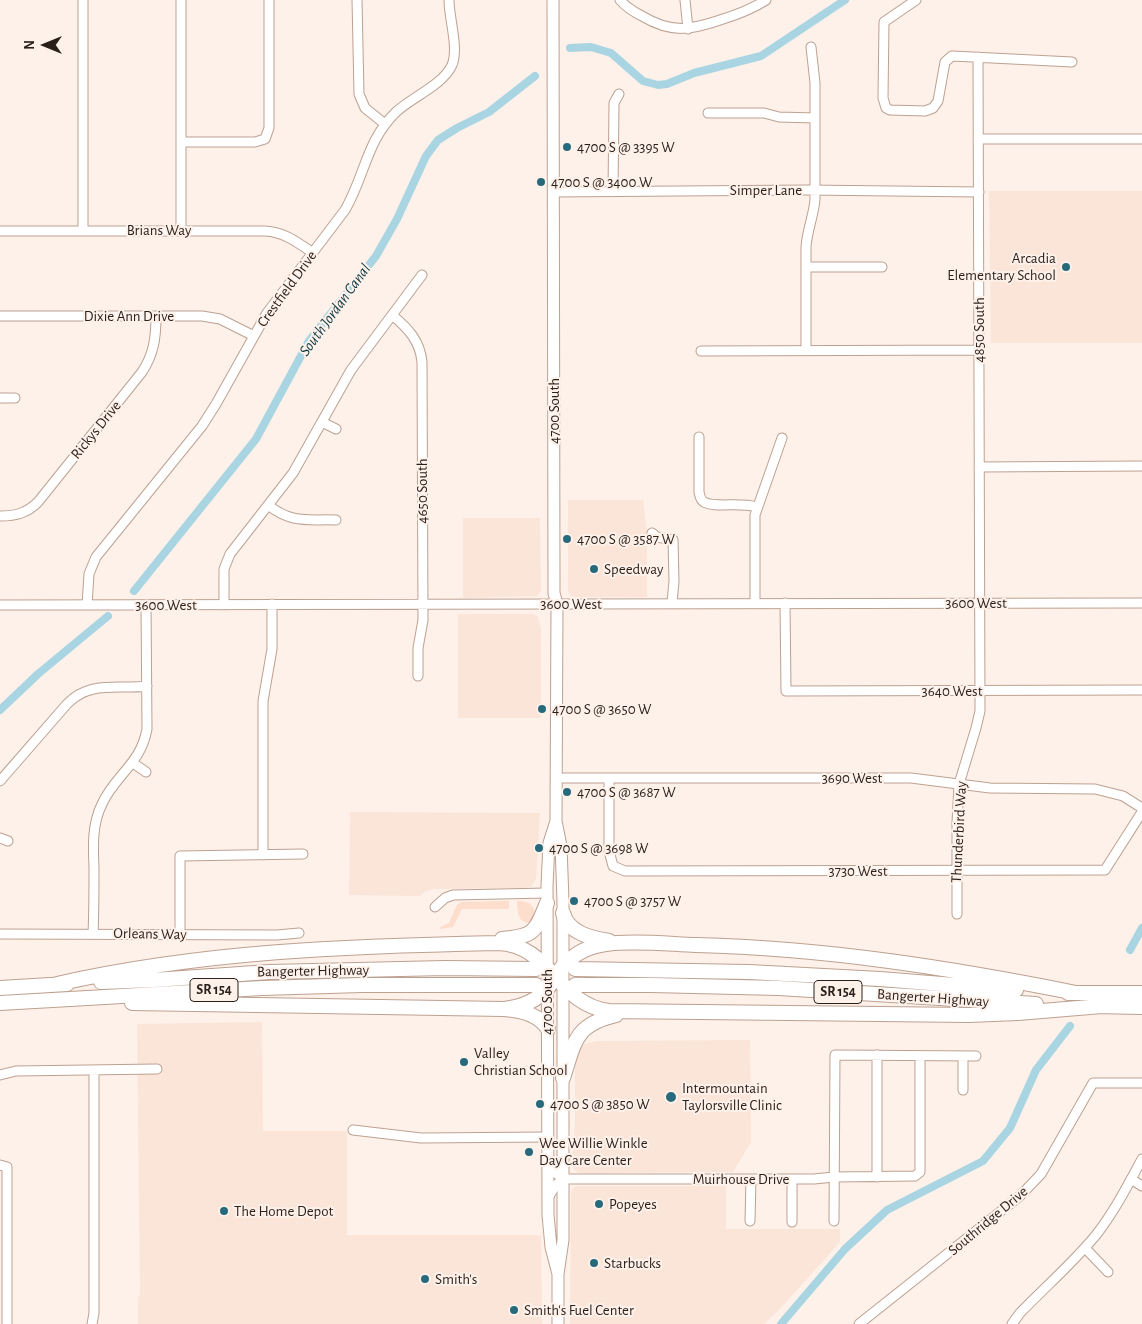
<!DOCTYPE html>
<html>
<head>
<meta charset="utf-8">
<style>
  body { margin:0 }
  #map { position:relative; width:1142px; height:1324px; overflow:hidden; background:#fdf1ea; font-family:"Alegreya Sans",sans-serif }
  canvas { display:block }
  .north { position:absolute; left:20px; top:20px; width:50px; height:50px; -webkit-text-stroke:4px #fdf1ea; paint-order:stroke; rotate:270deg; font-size:14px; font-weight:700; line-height:20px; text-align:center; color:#2a1f19 }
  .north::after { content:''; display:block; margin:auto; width:18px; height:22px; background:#2a1f19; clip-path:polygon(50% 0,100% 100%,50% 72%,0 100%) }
</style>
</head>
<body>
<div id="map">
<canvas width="1142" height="1324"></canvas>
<div class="north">N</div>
</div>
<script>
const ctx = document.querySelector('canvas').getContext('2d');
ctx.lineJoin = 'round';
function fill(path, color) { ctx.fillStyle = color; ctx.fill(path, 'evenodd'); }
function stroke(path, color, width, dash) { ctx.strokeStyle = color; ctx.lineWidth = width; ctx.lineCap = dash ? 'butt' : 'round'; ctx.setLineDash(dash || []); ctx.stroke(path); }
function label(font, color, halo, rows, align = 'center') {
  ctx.font = font + ' "Alegreya Sans",sans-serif'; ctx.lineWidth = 4; ctx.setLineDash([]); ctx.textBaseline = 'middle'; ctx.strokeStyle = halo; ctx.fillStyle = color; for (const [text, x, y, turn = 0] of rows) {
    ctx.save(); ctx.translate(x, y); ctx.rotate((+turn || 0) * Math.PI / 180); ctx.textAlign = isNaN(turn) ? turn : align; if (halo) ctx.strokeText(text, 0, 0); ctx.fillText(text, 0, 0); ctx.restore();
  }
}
fill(new Path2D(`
  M989,191H1142V343H991Z
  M568,500H643L647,535V597H574L570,595L568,590Z
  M463,518H540L541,591L537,596L463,598Z
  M458,614H533L538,617L541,628V718H458Z
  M350,812L540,813L536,879L531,887L525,888L434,889L426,891L420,896L349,895Z
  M262,1022L263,1131H347V1235H541L542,1324H138V1299L140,1293L137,1024Z
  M750,1040L751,1142L733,1172L580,1173L575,1171L572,1165L575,1121V1056L584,1044L599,1041Z
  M576,1186H726V1229H840V1242L779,1310L764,1324H570L571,1193L572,1189Z`), '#fbe4d8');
fill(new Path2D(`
  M509,901V909H462L453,927L440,929V927L449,923L457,905L461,902Z
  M517,901C533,901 536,908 535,923C518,924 518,916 517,901Z`), '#fdddcc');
stroke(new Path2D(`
  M570,48L591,47L611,53L643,81L658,85L667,84L694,73L761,56L845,0
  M134,591L256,439L309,341L376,256L397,219L426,156L438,140L457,128L489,112L535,76
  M0,710L38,674L108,616
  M1130,950L1142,928
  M781,1324L845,1249L887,1210L983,1161L1010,1128L1036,1070L1070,1026`), '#a9d5e3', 8);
const minor = new Path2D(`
  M83,0V231
  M181,0V230
  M357,0L359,94L365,108L385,124
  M620,0C626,7 634,12 642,16C672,34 691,30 723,19C739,14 752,9 766,0
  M685,0L688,29
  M916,0L884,22L883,98L886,108L890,110L925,111L933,108L938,101L945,62L952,56L1072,62
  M708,113H764L779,117L815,118
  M978,139H1142
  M181,142H255L265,139L269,128V0
  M553,192L806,190L979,192
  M613,192L614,103L619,94
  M0,231H265C284,232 297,242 313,253
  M806,267H882
  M392,315C408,328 420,341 422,362L423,620L418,648V676
  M0,316H202L220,319L254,336
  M806,350V247C807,230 814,215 815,199V83L811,47
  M701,351L979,350
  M0,398H15
  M322,422L336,429
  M699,437V492C700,496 700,500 704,502C713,508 742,502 756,507
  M979,467L1142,466
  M268,505C292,524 307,519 336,520
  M0,516C16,516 27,513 38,502L142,372C154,354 156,337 156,316
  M652,533L657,537L673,540L674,581L672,603
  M755,603V515L782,438
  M785,603L786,691L1142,690
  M0,605L1142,603
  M87,605L89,574L96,557L202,426L216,404L267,313L345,210C365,176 366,141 396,112C412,97 443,85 452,65C459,48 449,19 449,0
  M224,605V569L230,554L293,473L351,370L422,275
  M133,763L146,772
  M557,778H911L990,788L1095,789L1123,796L1142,808
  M609,779V851L613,866L625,871L1105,870L1142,812
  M0,781L67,704C90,680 118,690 147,686
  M0,838L8,841
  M263,855V701L272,649V604
  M435,907L445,898L453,895L547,893
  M957,914V823L959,784L976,728L980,711L978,57
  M0,934L277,935L299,933
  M93,934C94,912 94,890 94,868C93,846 92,824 102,804C115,775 141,764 147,729L146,605
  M180,935V856L303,854
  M963,1056V1090
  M0,1075L16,1071L157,1069
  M353,1130L421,1138L548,1137
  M549,1160L553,1171L563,1179
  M0,1165L7,1167V1324
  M877,1177V1055
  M792,1179V1222
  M1131,1179L1142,1186
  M549,1196L556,1185L563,1179H814L834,1177L915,1176L920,1172V1056
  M750,1221L751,1179
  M834,1221L835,1055L976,1056
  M1085,1248L1108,1272
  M92,1324L94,1313V1070
  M859,1324L1020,1196L1041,1174L1093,1083H1142
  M1012,1324L1020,1313C1045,1287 1073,1263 1096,1235C1114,1212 1128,1185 1142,1159`);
const major = new Path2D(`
  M553,0L554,593L557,604L556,821L561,846L563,901V1240L558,1274
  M556,821L549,843L547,886L548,1215L551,1247L558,1274V1324`);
const highway = new Path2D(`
  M563,913C568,933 591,938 609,941
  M502,939C535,936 535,932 547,903
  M575,969L749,972L880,979L1016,990
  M101,982L154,980L269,972L445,968L536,969
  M57,984C202,951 350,946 498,943C552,945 557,1005 609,1011L969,1015L1018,1013L1102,1006
  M575,985H651L779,988L1036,1004
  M0,988L67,984
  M1068,993H1142
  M0,1003L262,988L362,985H536
  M132,1003L504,1009C520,1010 539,1014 548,1029
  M1093,1006L1142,1007
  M504,1009C521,1007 537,1001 548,988C553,981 557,973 563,966C574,954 589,946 606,944C632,940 669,944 696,945C824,948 951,968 1076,993
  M563,1078C575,1042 574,1025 616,1015`);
stroke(minor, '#bda191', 11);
stroke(major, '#bda191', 13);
stroke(highway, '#bda191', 16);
stroke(minor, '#fff', 9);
stroke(major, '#fff', 11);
stroke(highway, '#fff', 14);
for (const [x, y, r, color] of [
  [567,147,5,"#276a7c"],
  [541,182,5,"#276a7c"],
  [1066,267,5,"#276a7c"],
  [567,539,5,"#276a7c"],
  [594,569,5,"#276a7c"],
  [542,709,5,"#276a7c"],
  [567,792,5,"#276a7c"],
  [539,848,5,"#276a7c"],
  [574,901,5,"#276a7c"],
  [464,1062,5,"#276a7c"],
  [671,1097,6,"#276a7c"],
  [540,1104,5,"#276a7c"],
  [529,1152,5,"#276a7c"],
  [599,1204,5,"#276a7c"],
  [224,1211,5,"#276a7c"],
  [594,1263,5,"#276a7c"],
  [425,1279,5,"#276a7c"],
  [514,1310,5,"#276a7c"]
]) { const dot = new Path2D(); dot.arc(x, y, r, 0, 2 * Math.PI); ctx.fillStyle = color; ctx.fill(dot); stroke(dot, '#fdf1ea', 2); }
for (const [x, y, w] of [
  [214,990,48],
  [838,992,48]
]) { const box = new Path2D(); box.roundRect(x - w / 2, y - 11.5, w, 23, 4); ctx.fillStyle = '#fdf1ea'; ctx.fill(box); stroke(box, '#2a1f19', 1); }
label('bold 14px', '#2a1f19', null, [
  ["SR 154",214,990],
  ["SR 154",838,992]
]);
label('15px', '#2a1f19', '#fdf1ea', [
  ["4700 S @ 3395 W",577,147],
  ["4700 S @ 3400 W",551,182],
  ["Arcadia",1056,258,"right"],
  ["Elementary School",1056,275,"right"],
  ["4700 S @ 3587 W",577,539],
  ["Speedway",604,569],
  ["4700 S @ 3650 W",552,709],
  ["4700 S @ 3687 W",577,792],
  ["4700 S @ 3698 W",549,848],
  ["4700 S @ 3757 W",584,901],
  ["Valley",474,1053],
  ["Christian School",474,1070],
  ["Intermountain",682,1088],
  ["Taylorsville Clinic",682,1105],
  ["4700 S @ 3850 W",550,1104],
  ["Wee Willie Winkle",539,1143],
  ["Day Care Center",539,1160],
  ["Popeyes",609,1204],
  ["The Home Depot",234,1211],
  ["Starbucks",604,1263],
  ["Smith's",435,1279],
  ["Smith's Fuel Center",524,1310]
], 'left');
label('15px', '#2a1f19', '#fdf1ea', [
  ["Simper Lane",766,190],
  ["Brians Way",159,230],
  ["Crestfield Drive",287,289,-54],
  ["Dixie Ann Drive",129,316],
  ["4850 South",979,330,-90],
  ["4700 South",554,411,-90],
  ["Rickys Drive",96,430,-51],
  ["4650 South",422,491,-90],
  ["3600 West",976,603],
  ["3600 West",571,604],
  ["3600 West",166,605],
  ["3640 West",952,691],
  ["3690 West",852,778],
  ["Thunderbird Way",959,832,-87],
  ["3730 West",858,871],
  ["Orleans Way",150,934,1],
  ["Bangerter Highway",313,971,-1],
  ["Bangerter Highway",933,998,4],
  ["4700 South",547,1002,-90],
  ["Muirhouse Drive",741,1179],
  ["Southridge Drive",988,1221,-40]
]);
label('italic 16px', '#133b46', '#fdf1ea', [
  ["South Jordan Canal",335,310,-54]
]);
</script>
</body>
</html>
